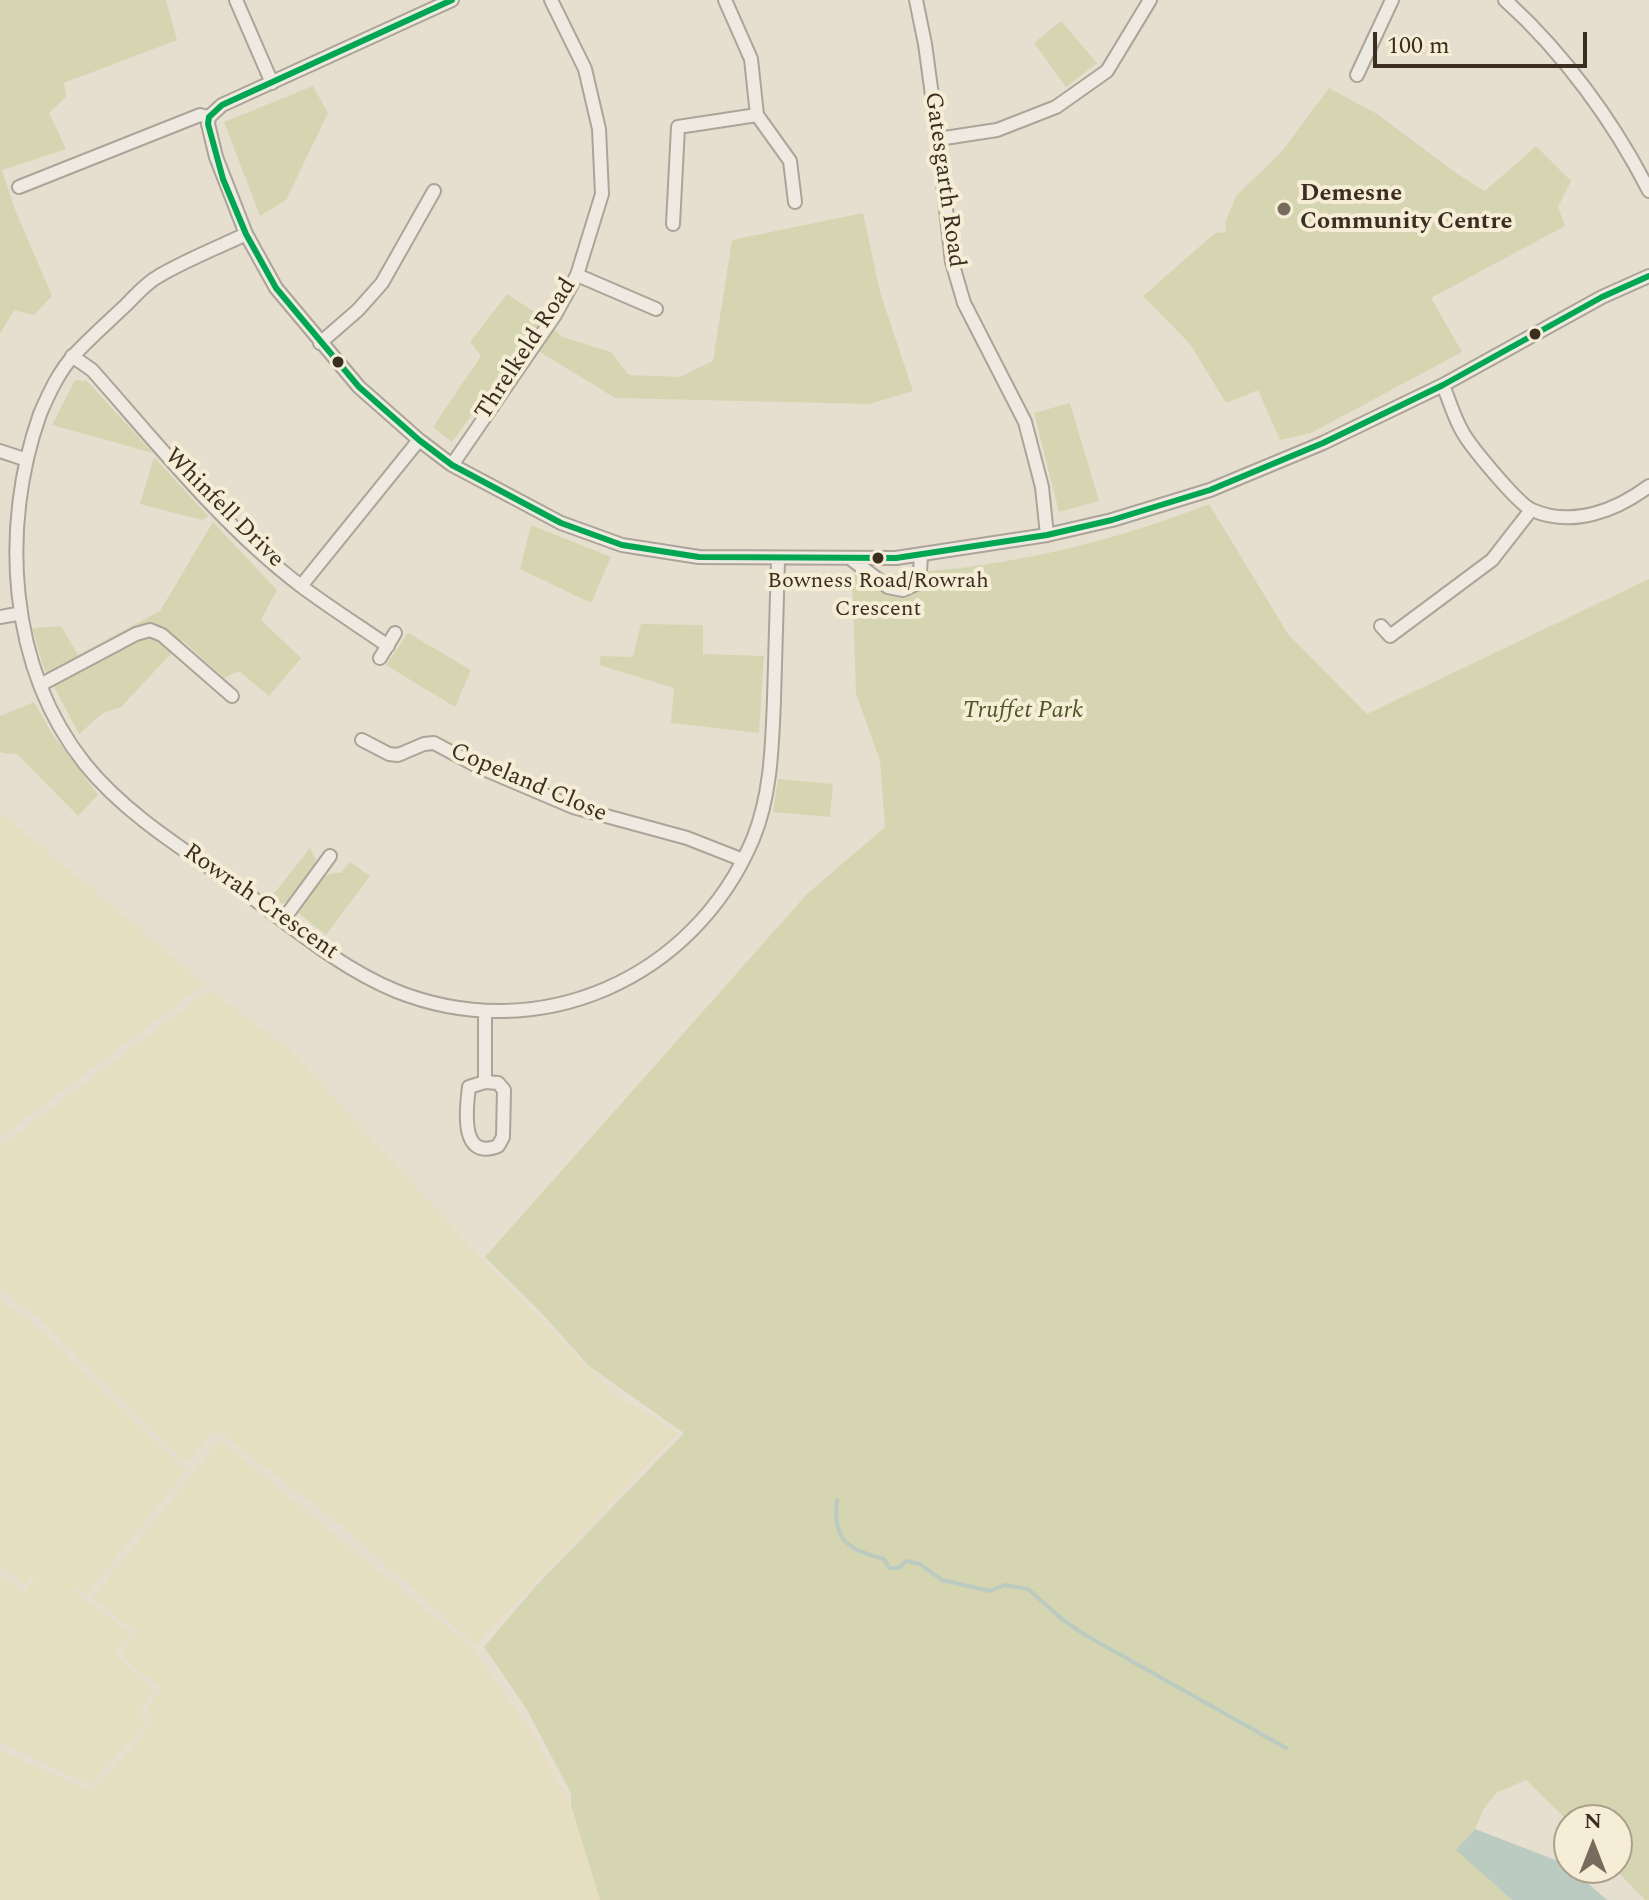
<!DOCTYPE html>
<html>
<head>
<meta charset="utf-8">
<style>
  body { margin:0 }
  #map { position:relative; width:1649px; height:1900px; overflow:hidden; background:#e6dfcf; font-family:Spectral,serif }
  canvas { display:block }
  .north { position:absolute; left:1553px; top:1804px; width:80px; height:80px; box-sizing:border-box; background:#f6edd6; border:2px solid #aba08d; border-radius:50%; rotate:0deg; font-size:22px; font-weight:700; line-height:32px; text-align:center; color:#3b2d20 }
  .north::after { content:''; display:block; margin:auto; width:28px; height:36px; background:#776b5d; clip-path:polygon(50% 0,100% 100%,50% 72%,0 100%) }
  .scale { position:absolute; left:1373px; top:32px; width:214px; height:36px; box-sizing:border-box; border:4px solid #3b2d20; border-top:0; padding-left:10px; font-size:24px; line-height:28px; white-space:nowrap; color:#3b2d20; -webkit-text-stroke:6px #f6edd6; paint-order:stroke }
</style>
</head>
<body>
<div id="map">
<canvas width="1649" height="1900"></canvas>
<div class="north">N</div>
<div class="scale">100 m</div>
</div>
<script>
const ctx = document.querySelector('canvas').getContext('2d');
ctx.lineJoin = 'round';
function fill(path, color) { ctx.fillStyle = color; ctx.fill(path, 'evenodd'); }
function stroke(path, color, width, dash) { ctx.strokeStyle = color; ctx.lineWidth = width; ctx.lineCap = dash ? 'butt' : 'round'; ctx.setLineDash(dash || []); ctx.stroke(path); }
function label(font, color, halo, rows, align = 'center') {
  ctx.font = font + ' Spectral,serif'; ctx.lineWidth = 8; ctx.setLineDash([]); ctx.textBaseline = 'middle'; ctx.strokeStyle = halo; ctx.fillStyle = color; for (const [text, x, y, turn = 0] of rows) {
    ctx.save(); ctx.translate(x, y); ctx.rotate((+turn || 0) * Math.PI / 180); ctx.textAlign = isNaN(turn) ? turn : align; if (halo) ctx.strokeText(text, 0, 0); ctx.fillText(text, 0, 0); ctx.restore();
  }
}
fill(new Path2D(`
  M0,812L205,984L0,1138Z
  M210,990L290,1050L482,1259L612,1393L678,1433L476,1645L340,1524L216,1429L186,1463L46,1325L0,1287V1147Z
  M0,1298L55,1343L186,1471L86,1595L76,1588L73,1591L132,1634L115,1655L153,1690L139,1713L148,1722L90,1785L0,1741V1575L25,1593L33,1578L49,1588L31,1574L25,1586L0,1564Z
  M220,1440L472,1648L529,1728L571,1805L600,1900H0V1750L92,1792L154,1722L146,1711L161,1688L120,1655L136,1632L92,1598Z`), '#e5dec0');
fill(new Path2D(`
  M0,0H166L177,40L64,83L66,97L49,113L66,149L2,170L14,207L52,296L34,315L14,310L0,334Z
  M1061,21L1097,63L1066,87L1034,43Z
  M313,86L328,113L286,200L260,216L224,122Z
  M1329,88L1377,114L1459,175L1485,191L1536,146L1571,181L1558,207L1565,226L1431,298L1462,352L1311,433L1280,440L1258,390L1226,403L1190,344L1143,296L1215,233L1226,232L1225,223L1236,196L1283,150Z
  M863,213L880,292L913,391L869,404L615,398L524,342L452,442L433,427L481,356L470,342L507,294L541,316L562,337L611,352L629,375L680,377L713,361L732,240Z
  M75,380L87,381L153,453L52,425Z
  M1070,403L1099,501L1059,512L1034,413Z
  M154,457L208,516L202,520L140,504Z
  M1209,504L1288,634L1367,714L1649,579V1900H1645L1614,1868H1617V1820L1569,1822L1526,1780L1496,1793L1483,1810L1475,1829L1457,1850L1512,1900H600L571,1805V1793L526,1708L484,1647L535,1587L684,1433L589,1366L538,1309L485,1257L807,894L885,827L880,761L856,694L852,575C975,574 1095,549 1209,504Z
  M213,522L277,590L261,620L301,658L269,696L239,671L224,678L183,641L121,707L103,713L79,734L43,666L32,628L61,626L78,655L160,611Z
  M531,525L611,557L591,603L520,569Z
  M641,624L703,625V654L764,656L759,733L671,723L674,688L599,665L601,656L633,657Z
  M408,633L471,670L455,707L386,665Z
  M34,702L51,732L98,795L78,816L17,754L2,753L0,750V716Z
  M778,779L833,784L830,817L773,812Z
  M310,848L316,859C310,878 302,895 282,904L272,896Z
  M350,862L370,876L326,935L295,910C306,894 320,870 341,873Z`), '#d5d5b2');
fill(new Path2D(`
  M1475,1829L1566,1864L1607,1900H1512L1456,1850Z`), '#bbcbc1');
stroke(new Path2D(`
  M837,1500C832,1541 848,1549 884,1559L889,1568H899L906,1561L920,1564L942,1580L990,1591L1005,1585L1028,1589L1063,1620L1087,1636L1286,1748`), '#bbcbc1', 4);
const minor = new Path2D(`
  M236,0L272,83
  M725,0L751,59L757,115L790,161L795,202
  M916,0L925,44L938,139L952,262L964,303L1025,422L1042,487L1047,535
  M1505,0C1563,52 1614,122 1649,191
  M1357,75L1392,0
  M209,117L208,124L216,157L246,234L276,288L359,387L419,440L452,465L561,523L622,545L699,557L896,558L1047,535L1112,520L1210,490L1323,443L1443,385L1602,297L1649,276
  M209,117L222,105L452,0
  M938,139L997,130L1056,107L1107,71L1150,0
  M19,187L200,115L209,117
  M673,224L678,127L757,115
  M246,234C217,248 186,260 159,276C146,283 136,295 126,305C109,321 91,337 75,354C59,371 49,393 40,414C0,527 8,667 85,764C127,816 188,852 242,890C291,926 340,968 396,991C539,1048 694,979 753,839C771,795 772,747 774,700C775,653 777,606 778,560
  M577,275L656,309
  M320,343L358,310L382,283L434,191
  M72,356L92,370C158,444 222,526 301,586C329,607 359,626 388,646
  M1443,385C1449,400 1454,417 1462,431C1470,446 1518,504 1532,510C1573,528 1617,510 1649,486
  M0,451L24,459
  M452,465L555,315L577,275L602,194L599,129L585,69L551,0
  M851,559L888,587L903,590L916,584L920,572L921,555
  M301,586L419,440
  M0,617L17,614
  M1381,626L1390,636L1492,560L1531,510
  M380,658L395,633
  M40,685L136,634L150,630L162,635L232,696
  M362,740L389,754L398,755L424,744L434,743L479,767L573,807L687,838L743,860
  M283,920L330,856
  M485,1082L498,1083L504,1090L503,1137L498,1146C460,1161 466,1110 469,1087L485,1082V1012`);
stroke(minor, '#aba498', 16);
stroke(minor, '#eeeae1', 12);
stroke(new Path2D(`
  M452,0L222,105L209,117L208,124L223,179L246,234L276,288L359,387L419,440L452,465L561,523L622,545L699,557L896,558L1047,535L1112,520L1210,490L1323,443L1443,385L1602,297L1649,276`), '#00a651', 6);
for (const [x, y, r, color] of [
  [1284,209,8,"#776b5d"],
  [1535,334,7,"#3b2d20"],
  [338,362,7,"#3b2d20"],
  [878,558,7,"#3b2d20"]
]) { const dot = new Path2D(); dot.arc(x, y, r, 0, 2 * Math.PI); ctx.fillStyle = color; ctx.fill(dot); stroke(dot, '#f6edd6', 3); }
label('22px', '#3b2d20', '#f6edd6', [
  ["Bowness Road/Rowrah",878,583],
  ["Crescent",878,611]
]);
label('24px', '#3b2d20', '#f6edd6', [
  ["Gatesgarth Road",943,180,82],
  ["Threlkeld Road",527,350,-57],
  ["Whinfell Drive",223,509,45],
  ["Copeland Close",528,784,23],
  ["Rowrah Crescent",260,903,35]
]);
label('bold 24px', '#3b2d20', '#f6edd6', [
  ["Demesne",1300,195],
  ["Community Centre",1300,223]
], 'left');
label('italic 24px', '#4a5726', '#f6edd6', [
  ["Truffet Park",1023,712]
]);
</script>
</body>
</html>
